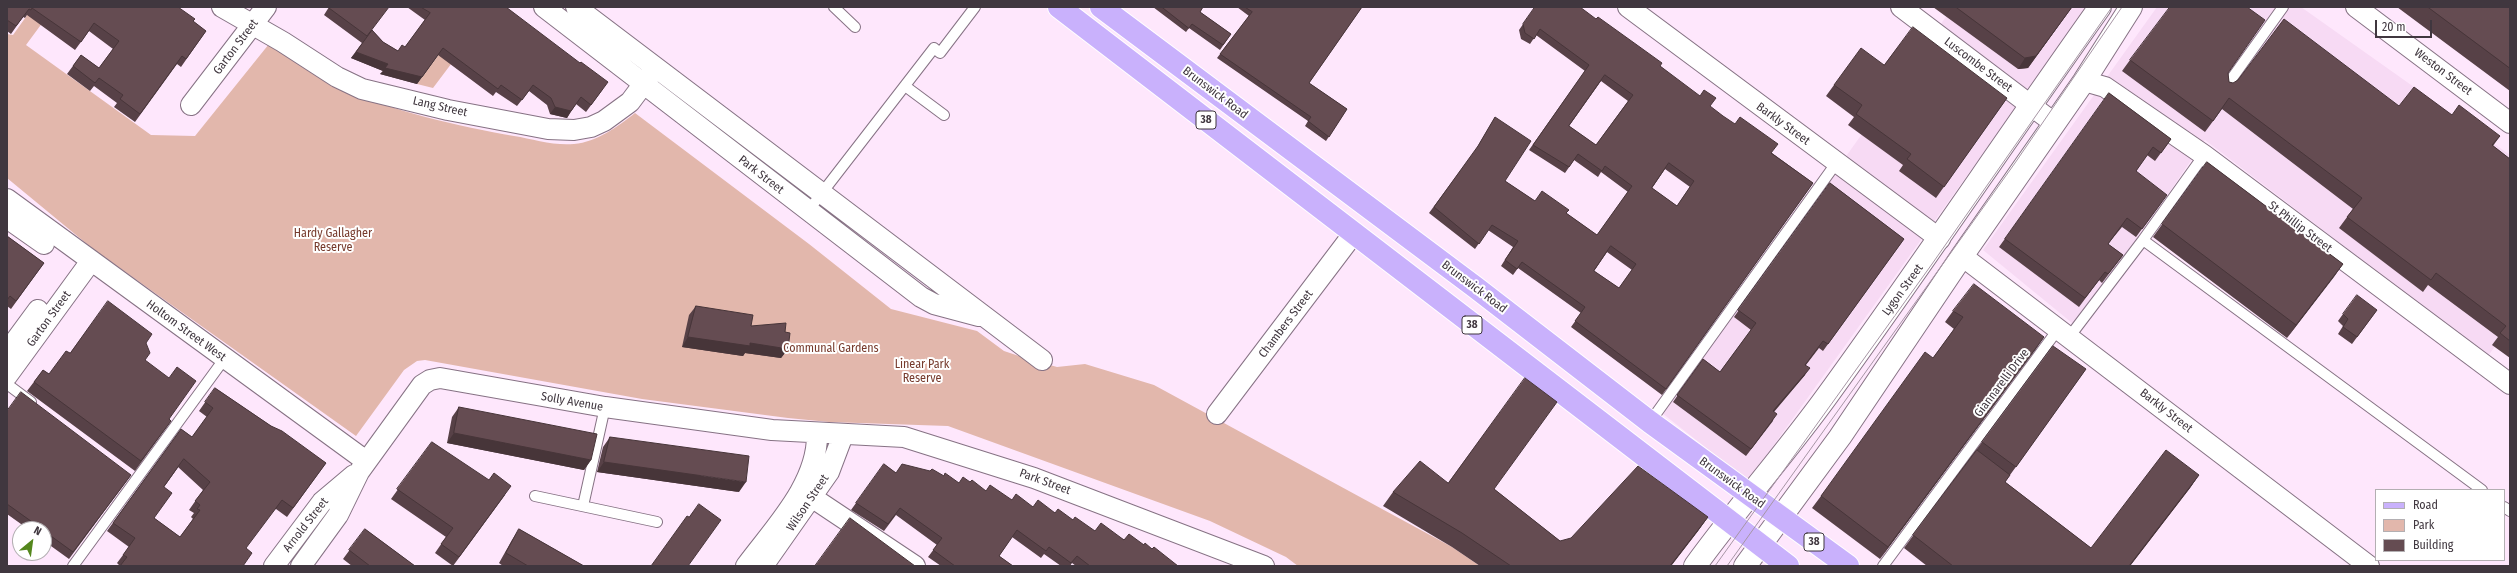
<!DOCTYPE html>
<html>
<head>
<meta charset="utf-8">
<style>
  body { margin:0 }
  #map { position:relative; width:2517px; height:573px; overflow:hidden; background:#fee7fc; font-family:"Fira Sans Condensed",sans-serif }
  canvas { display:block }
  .frame { position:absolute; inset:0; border:8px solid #40373f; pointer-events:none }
  .legend { position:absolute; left:2375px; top:489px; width:130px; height:72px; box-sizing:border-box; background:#fff; border:1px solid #b3afb2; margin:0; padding:5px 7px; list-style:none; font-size:12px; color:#40373f }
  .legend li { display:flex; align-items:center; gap:8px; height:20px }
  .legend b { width:20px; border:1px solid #b3afb2 }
  .north { position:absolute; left:12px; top:521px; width:40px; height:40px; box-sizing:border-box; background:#fff; border:1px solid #b3afb2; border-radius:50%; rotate:29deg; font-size:11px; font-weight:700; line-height:16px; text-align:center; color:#40373f }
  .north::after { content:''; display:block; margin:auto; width:14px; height:18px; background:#54871d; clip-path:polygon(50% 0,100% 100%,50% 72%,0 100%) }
  .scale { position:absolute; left:2375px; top:20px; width:57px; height:18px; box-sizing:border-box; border:2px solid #40373f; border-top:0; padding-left:5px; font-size:12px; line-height:14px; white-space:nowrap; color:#40373f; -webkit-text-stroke:3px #fff; paint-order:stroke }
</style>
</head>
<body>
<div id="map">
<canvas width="2517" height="573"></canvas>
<div class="frame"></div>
<ul class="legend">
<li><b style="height:5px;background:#c9b1fc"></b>Road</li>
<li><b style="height:11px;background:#e2b7ac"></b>Park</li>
<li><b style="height:11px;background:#654c52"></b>Building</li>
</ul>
<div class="north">N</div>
<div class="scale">20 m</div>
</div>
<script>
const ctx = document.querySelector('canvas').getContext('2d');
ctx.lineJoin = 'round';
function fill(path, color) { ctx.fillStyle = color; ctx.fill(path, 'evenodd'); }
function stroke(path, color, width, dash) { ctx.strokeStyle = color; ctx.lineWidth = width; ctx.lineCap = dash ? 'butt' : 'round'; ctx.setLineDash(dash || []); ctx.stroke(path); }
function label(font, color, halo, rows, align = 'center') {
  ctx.font = font + ' "Fira Sans Condensed",sans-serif'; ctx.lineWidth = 4; ctx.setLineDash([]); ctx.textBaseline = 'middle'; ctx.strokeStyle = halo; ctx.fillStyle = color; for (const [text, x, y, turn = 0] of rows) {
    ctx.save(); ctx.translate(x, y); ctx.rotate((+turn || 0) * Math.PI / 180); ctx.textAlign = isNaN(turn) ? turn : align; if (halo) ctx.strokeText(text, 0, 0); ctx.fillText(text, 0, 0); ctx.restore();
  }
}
fill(new Path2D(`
  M1953,7H2088L1748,481L1662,413Z
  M2157,7H2301L2510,155V326L2488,356L2205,140L2077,327L1983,250Z`), '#f7daf4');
fill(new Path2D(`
  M33,7H54L26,45L151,135L195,136L269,44C292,60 314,76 339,87C387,110 461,127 514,136C533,139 554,146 574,144C597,142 617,127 635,113L809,244L891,309L977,331L1004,351L1025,358L1057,367L1085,364L1154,385L1452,547L1480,566H1298L1286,557L1210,521L948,426L829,422L788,418L642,399L425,360L417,361L404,370L356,436L93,249L7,178V34L13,35Z
  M474,7H494L433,88L417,84Z`), '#e2b7ac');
const service = new Path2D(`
  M834,7L855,27
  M905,86L944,115
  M2225,88L2283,7
  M808,211L934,48L940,53L975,7
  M2143,240L2482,490
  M2070,336L2143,240L2204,155
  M7,384L31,402
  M1650,422L1837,162
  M535,496L657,522
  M583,506L605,407
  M2504,507L2510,511
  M73,566L225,358
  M1883,566L2059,328`);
const minor = new Path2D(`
  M222,7L283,42L337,77L362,89L448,110L548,129L574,130L591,127L604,121L630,102L651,74
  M544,7L921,297L934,304L979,316
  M576,7L1042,360
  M1628,7L1940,239
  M1901,7L2054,123
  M2356,7L2510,123
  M2084,81L2105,87L2204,155L2510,384
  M191,105L266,7
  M7,199L366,461
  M7,218L44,244
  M1962,256L2369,566
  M7,352L38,310
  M7,376L91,261
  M1217,414L1354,233
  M813,498L915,566
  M274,566L322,502L354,475
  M301,566L338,515L359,472L422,385L430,380L440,378L605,407L772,430L904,437L1034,478L1264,566
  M746,566C774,528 818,484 817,434
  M763,566L829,472L843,435`);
const tertiary = new Path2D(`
  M1695,566C1737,508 1785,454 1827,396C1920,268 2008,136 2100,7
  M1745,566L1840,437L1962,256L2084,81L2131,7`);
const primary = new Path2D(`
  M1059,7L1788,566
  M1101,7L1475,287L1650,422L1848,566`);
stroke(service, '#867284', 12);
stroke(minor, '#867284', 22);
stroke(tertiary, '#867284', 24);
stroke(primary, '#fff', 24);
stroke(service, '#fff', 10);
stroke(minor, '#fff', 20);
stroke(tertiary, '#fff', 22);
stroke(primary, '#c9b1fc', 22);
stroke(new Path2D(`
  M1715,566L1932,264L2112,7
  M1727,566L2015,163L2122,7`), '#a796a5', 1);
fill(new Path2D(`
  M7,7H174L206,31L181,67L177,64L135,122L114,107L117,103L94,86L90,91L67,74L81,55L99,68L113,49L89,31L75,50L27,15L25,18L23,17L11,34L7,31Z
  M329,7L372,30L383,42L398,51L405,47L425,20L407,7H506L603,89L586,112L576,104L567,118L550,114L547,105L529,91L517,106L496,92L493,96L438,55L417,84L380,74L383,71L351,58L362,43L324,15Z
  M1153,7H1203L1200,12L1231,34L1220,50L1189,28L1186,32Z
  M1237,7H1362L1309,83L1347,109L1326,141L1305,126L1308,121L1217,58L1249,16Z
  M1535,7L1660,66L1710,107L1772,153L1813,183L1662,395L1571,327L1581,313L1518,268L1513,275L1501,266L1513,247L1488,230L1475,249L1429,213L1475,151L1495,117L1505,181L1535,201L1566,213L1597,235L1628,192L1601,172L1598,177L1574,160L1565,173L1529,150L1585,71L1536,35L1530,44L1521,39L1519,30ZM1601,81L1628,101L1596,145L1569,126ZM1665,169L1690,187L1677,206L1652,188ZM1607,252L1632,270L1619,288L1594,271Z
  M1933,7H2072L2028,68L2018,69Z
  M2397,7H2510V91Z
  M2130,60L2228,73L2229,82L2233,83L2399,106L2452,115L2500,136L2493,146L2510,159V358L2492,345L2498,337L2428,285L2423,292L2339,228L2353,209L2222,109L2205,132L2122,71Z
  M1884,65L2007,98L1936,198L1899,171L1903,165L1848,125L1854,117L1826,96L1834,85Z
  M2109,93L2171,139L2155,161L2147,155L2136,171L2161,203L2136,237L2122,227L2108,244L2123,255L2102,283L2099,280L2079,307L1999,247Z
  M2207,162L2343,264L2287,338L2153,237Z
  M1830,183L1904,239L1823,351L1819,348L1806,365L1805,375L1774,412L1773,421L1746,456L1673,402L1703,359L1720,372L1751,330L1734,317Z
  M7,236L44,263L11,309L7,306Z
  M696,306L751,326L785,332L788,349L781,358L745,353L743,356L682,347L689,315Z
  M2377,310L2352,344L2338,334L2343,326L2338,321L2343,314Z
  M1953,311L2044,337L1880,559L1812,508L1821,496L1933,358L1954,329L1945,322Z
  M146,343L145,360L169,419L171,421L135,471L27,391L43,370L49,374L70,353Z
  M2086,369L2005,482L2091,548L2199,475L2190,488L2130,566H1927L1904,548L1982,442Z
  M215,388L326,463L287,517L276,509L120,566L117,563L129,547L107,531L181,429L192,437L207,417L199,411ZM178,467L203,490L189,510L194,513L191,517L193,519L180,537L154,518L164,487Z
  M459,407L591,460L584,470L447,443L452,417Z
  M7,411L131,475L69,559L44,541V529H28L7,514Z
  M610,437L739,492L597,472L603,447Z
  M432,442L505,495L453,566L435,553L446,537L391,499Z
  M884,464L896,473L944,476L959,483L970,482L986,491L1012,500L1033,507L1055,513L1073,520L1095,531L1144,545L1152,549L1178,566H1076L1072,563L1070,566H1061L1044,554L1041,558L1012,537L999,556L1013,566H941L928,557L937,545L896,515L884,531L851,510Z
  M1448,483L1494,489L1560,541L1708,517L1698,531L1671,566H1480L1452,547L1383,506L1393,492Z
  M365,529L415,566H352L343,559Z
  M519,529L584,566H503L499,563L512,540Z`), '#574147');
fill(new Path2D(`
  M2072,7L2028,68L2018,69L2025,58Z
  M443,48L417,84L380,74L383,71L351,58L356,52L388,64Z
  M555,107L571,111L567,118L550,114Z
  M2343,264L2334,277L2287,338L2296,325Z
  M688,337L750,343L788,349L781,358L745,353L743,356L682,347Z
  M2044,337L2036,349L1880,559L1888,547Z
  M1810,368L1805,375L1768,418L1773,411Z
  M454,433L591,460L584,470L447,443Z
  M604,462L746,482L739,492L597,472Z
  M2199,475L2190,488L2130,566H2129Z
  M1708,517L1698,531L1671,566H1670Z`), '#473539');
const building = new Path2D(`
  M7,7H174L175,8L176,7H178L195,19L193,21L206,31L186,59L182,56L140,114L120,99L123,95L99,78L95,83L73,66L81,55L99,68L119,41L94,23L81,42L32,8L31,10L29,9L16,26L7,20Z
  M329,7H389L367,36L329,8Z
  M421,7H506L580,63L581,62L608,82L591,105L581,97L571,111L555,107L551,98L533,85L522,100L501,85L498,89L443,48L422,77L385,68L388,64L356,52L372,30L383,42L398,51L402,45L405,47L430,13Z
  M1162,7H1203L1200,12L1231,34L1223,45L1192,24L1189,28Z
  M1245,7H1362L1309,83L1347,109L1329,137L1308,121L1311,117L1220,54L1252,12Z
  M1535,7H1580L1596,19L1598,17L1637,45L1662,63L1660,66L1700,96L1704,90L1716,98L1710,106L1723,116L1735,124L1740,117L1778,144L1771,153L1813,183L1666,389L1575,321L1585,307L1522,262L1517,269L1505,260L1518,241L1492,225L1479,244L1434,207L1478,146L1495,117L1531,141L1505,181L1535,201L1542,191L1569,210L1566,213L1597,235L1632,186L1605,166L1602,171L1578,154L1569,167L1533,145L1589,65L1540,29L1534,39L1525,33L1523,24ZM1605,75L1633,95L1596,145L1569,126ZM1669,163L1694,181L1677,206L1652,188ZM1611,246L1636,264L1619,288L1594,271Z
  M1956,7H2072L2036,56L2025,58Z
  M2170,7H2247L2265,20L2228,73L2229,82L2233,83L2238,80L2284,19L2399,106L2414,87L2452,115L2459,105L2500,136L2492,145L2510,159V341L2500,333L2506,326L2436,273L2431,280L2347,217L2362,198L2229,98L2213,121L2130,60Z
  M2428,7H2510V68Z
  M1913,27L2007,98L1944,187L1907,159L1911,154L1856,114L1862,105L1834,85L1861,48L1884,65Z
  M2109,93L2171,139L2161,153L2153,147L2136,171L2167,195L2142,229L2127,218L2108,244L2123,255L2108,274L2105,272L2085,298L2005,239Z
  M2207,162L2343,264L2296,325L2162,224Z
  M1830,183L1904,239L1828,344L1823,341L1805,365L1810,368L1773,411L1777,414L1751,449L1677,395L1703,359L1720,372L1756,323L1738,310Z
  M7,236L44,263L16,301L10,296L7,300Z
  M1974,284L2044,337L1888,547L1821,496L1925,352L1933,358L1963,317L1953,311Z
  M2357,295L2377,310L2357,337L2343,327L2348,319L2343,314Z
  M108,301L152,334L146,343L150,353L145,360L169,378L177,367L196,381L169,419L171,421L141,461L34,382L43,370L49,374L66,351L70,353Z
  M696,306L753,315L751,326L786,323L785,332L790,333L788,349L750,343V346L688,337Z
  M2053,346L2086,369L2016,467L1982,442Z
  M1525,378L1557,402L1494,489L1560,541L1571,538L1638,466L1708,517L1670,566H1511L1462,533L1393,492L1420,461L1448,483Z
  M215,388L271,426L282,431L326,463L293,508L282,500L246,548L252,553L243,566H120L127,557L123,555L135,538L113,523L181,429L192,437L213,408L205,402ZM184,459L210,482L195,501L200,505L197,509L200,510L180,537L154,518L172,493L164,487Z
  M21,392L131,475L73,552L44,531V529H42L7,504V411Z
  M459,407L597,434L591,460L454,433Z
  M610,437L749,456L746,482L604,462Z
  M432,442L489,480L494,473L511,486L459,557L441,544L453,528L397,489Z
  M1977,450L2010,475L2005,482L2091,548L2166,450L2199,475L2129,566H1953L1913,535Z
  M884,464L896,473L902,464L930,471L932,469L944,476L945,473L959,483L963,477L970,482L972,480L986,491L990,485L1012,500L1016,494L1033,507L1038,500L1055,513L1058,509L1073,520L1075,517L1095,531L1101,523L1124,540L1129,534L1144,545L1145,543L1152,549L1154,547L1178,566H1090L1077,556L1071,563L1049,547L1046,551L1017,530L999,556L1013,566H955L933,550L942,538L900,508L888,524L856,503Z
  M699,504L721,520L688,566H651L687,516L689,517Z
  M850,518L915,566H815Z
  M365,529L415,566H370L349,550Z
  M519,529L584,566H528L506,553Z`);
fill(building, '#654c52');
stroke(building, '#473539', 1);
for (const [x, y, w] of [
  [1206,120,20],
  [1472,325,20],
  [1814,542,20]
]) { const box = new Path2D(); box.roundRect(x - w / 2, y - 9, w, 18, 3); ctx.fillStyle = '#fff'; ctx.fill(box); stroke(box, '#40373f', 1); }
label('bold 11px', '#40373f', null, [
  ["38",1206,120],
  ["38",1472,325],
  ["38",1814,542]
]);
label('12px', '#40373f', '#fff', [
  ["Garton Street",236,47,-53],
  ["Luscombe Street",1978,65,37],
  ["Weston Street",2443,72,37],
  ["Brunswick Road",1215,93,37],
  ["Lang Street",440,107,13],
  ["Barkly Street",1783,124,36],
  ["Park Street",761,175,38],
  ["St Phillip Street",2300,227,37],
  ["Brunswick Road",1474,287,37],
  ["Lygon Street",1903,290,-54],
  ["Garton Street",49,319,-54],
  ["Chambers Street",1286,324,-53],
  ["Holtom Street West",186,331,36],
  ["Giannarelli Drive",2002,383,-53],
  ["Solly Avenue",572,402,10],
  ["Barkly Street",2166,411,38],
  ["Park Street",1045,482,20],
  ["Brunswick Road",1732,483,36],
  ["Wilson Street",808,503,-56],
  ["Arnold Street",306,525,-52]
]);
label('12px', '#763a2c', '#fff', [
  ["Hardy Gallagher",333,234],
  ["Reserve",333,248],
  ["Communal Gardens",831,349],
  ["Linear Park",922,365],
  ["Reserve",922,379]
]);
</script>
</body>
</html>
